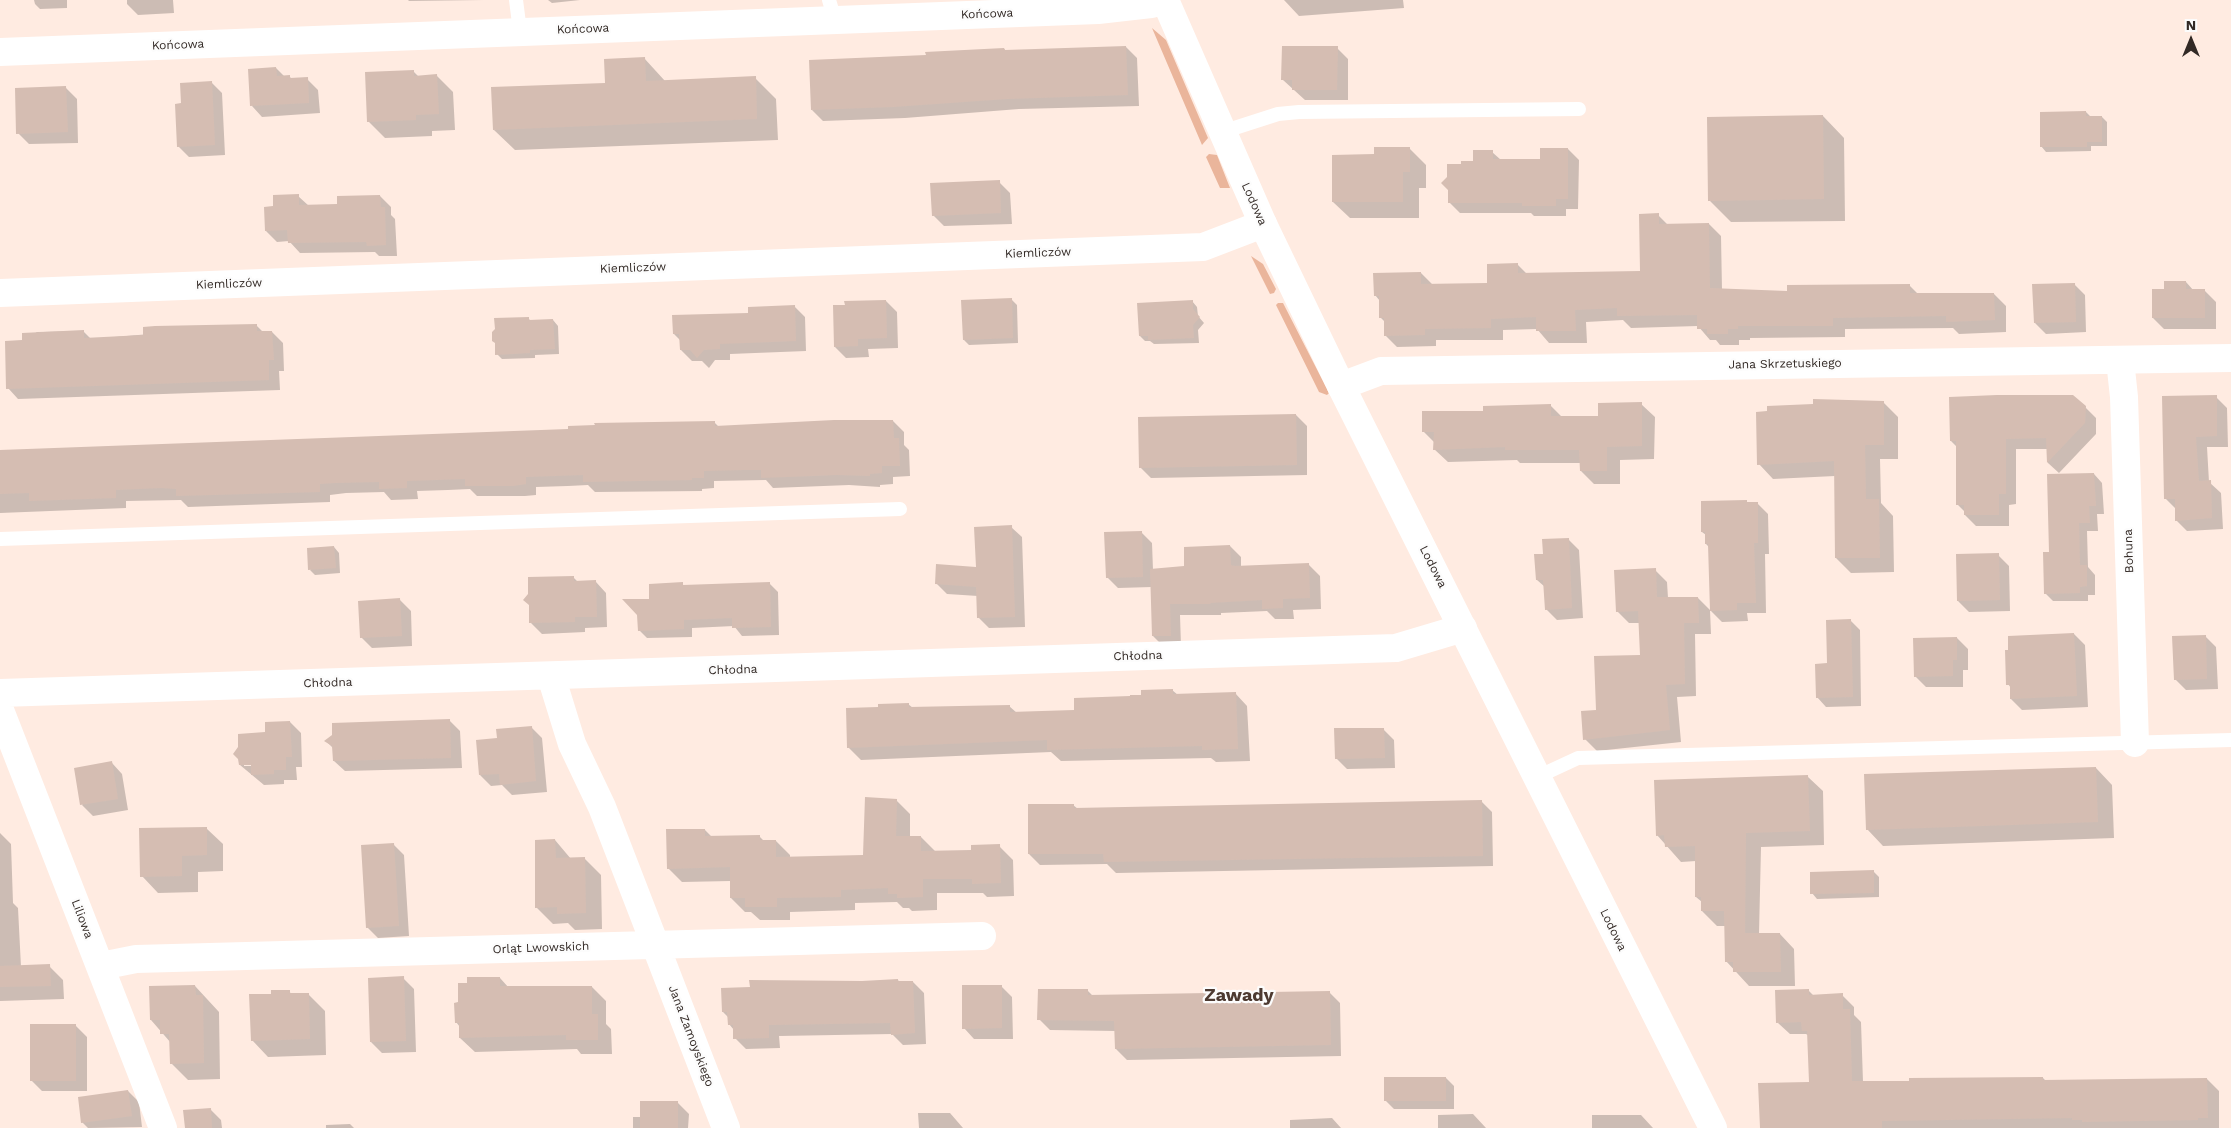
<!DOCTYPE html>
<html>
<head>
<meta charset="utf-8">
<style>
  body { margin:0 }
  #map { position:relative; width:2231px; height:1128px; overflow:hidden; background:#ffebe1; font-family:"Work Sans",sans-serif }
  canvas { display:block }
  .north { position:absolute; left:2166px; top:15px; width:50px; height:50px; -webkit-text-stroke:4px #fcfcfc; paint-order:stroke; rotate:0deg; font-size:14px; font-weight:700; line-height:20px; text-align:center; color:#322925 }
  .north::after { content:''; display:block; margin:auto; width:18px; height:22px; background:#322925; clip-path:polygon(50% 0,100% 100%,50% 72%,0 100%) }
</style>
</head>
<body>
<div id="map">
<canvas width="2231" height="1128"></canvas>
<div class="north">N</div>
</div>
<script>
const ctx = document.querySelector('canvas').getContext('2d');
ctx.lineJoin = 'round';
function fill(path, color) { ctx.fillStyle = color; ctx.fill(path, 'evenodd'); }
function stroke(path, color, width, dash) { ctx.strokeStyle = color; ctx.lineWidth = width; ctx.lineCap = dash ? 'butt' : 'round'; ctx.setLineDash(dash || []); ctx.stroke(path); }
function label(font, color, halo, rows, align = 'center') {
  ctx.font = font + ' "Work Sans",sans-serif'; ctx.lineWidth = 4.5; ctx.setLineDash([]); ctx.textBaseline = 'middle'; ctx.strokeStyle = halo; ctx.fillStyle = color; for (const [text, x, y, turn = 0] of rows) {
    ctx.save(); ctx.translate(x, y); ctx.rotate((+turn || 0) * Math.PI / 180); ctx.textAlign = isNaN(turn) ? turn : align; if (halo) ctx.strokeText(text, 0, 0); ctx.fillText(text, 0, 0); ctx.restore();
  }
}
fill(new Path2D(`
  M1152,28L1166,40L1208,138L1202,145Z
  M1209,154L1217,155L1230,188H1220L1206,157Z
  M1251,256L1263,264L1276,289L1274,293L1270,294Z
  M1278,303H1283L1329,393L1327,395L1319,392L1276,305Z`), '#eab59b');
fill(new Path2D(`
  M34,0H67V8L40,9L35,4Z
  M127,0H173L174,13L138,15L127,4Z
  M408,0H484L409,1Z
  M548,0H580L552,3Z
  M1284,0H1403L1404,8L1299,16Z
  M1126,47L1137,58L1139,106L1019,109L905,118L823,121L812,110L927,56L1004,49L1006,51Z
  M1337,48L1348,59V100H1305L1283,80Z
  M644,58L665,81L755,78L776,99L778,140L515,150L494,130L606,84Z
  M276,68L284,76H289L292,79H307L318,90L320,113L262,117L252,106Z
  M414,72L419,77L437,76L453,92L455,130L432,131V136L385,138L368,121Z
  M211,82L222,93L225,155L189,157L178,146L182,104Z
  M66,88L77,99L78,143L29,144L18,133Z
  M2086,112L2091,117H2102L2107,122V146H2091V151L2046,152L2041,146Z
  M1823,116L1844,138L1845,221L1731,222L1710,201Z
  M1409,148L1426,165V188H1419V218H1350L1333,202L1376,155Z
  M1568,149L1579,160L1578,209H1566V216H1534L1531,213H1460L1449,202L1463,165L1474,162L1492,152L1501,160H1541Z
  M999,182L1010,193L1012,224L944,226L933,215Z
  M298,196L309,206L338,205L380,196L391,207V215L395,219L397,256H379L375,252L300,253L289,241L277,242L266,231L275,208Z
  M1658,215L1668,225L1709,224L1721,236L1722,290L1788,292L1910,286L1918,294H1994L2006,306V332L1959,334L1953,328L1845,329V337L1750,338V340H1739V345H1720L1716,340H1710L1698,326L1631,328L1623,320L1586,322L1587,343H1549L1537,329L1503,330V340H1436V346L1397,347L1385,335V322L1381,318L1380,301L1375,295L1421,273L1433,285L1488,284L1518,265L1527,274L1641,273Z
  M2186,282L2194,291H2205L2216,302V329H2164L2153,318L2165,291Z
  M2074,284L2085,295L2086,332L2046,334L2035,323Z
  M1012,300L1017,305L1018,343L969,345L964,340Z
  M886,301L897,312L898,348L868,349L869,357L846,358L835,347Z
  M1192,301L1197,307L1198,316L1204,323L1198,330L1199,343L1154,344L1150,341H1145L1140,336Z
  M794,306L805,317L806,351L730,354V360H715L709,368L702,361H692L681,350V341L674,334L749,314Z
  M528,318L531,321L553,320L558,326L559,354L535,355V358L502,359L497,354L496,343Z
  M256,325L263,332H272L283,343L284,371H279L280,390L18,399L8,388L23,341L37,332L83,331L91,339Z
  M2216,397L2227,408L2228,447H2207L2209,482L2221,493L2223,529L2187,531L2176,520V509L2165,498Z
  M1883,402L1898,417V459H1880L1881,503L1893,516L1894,572L1851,573L1836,558L1835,476L1773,479L1759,464Z
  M1641,404L1655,417L1654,459L1620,460V484H1594L1581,471V463H1520L1517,460L1448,462L1434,449L1435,443L1423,431L1484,412L1550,405L1563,418H1599Z
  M2085,407L2096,418V434L2059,473L2048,463V449H2016V504L2009,505V526H1976L1965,515V512L1957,504V447L1951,441Z
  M1296,415L1307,426V475L1151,478L1140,467Z
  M893,421L904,432V445L909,450L910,476L893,477V484L880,485V487L849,485L773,488L766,480L714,481V488L702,489V491L595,492L588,485L568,486L536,487V495L525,496H477L470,489L448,490L417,491L418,499L391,500L384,492L346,493L330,495V502L188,507L181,500L126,501V508L0,513V451L570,430L714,422L719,427Z
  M2094,474L2102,483L2104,514H2097L2098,531H2087L2088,567L2095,575V595H2088V601H2053L2045,593L2050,553Z
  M1757,503L1768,514L1769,554H1765L1766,613H1747L1748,621L1722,622L1711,611L1709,547L1706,544V535L1702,532Z
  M1011,527L1022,537L1025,627L989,628L979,618L978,596L947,594L936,583L977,568Z
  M1141,532L1152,543L1153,570L1186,567L1230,546L1241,557V567L1309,565L1320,576L1321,609L1293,610L1294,619H1275L1267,611L1221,613V615H1180L1181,646L1164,647L1153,636L1152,587L1118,588L1107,577Z
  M1568,539L1579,550L1583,618L1557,620L1546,609L1545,587L1537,580L1545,555Z
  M334,547L339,553L340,573L315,575L310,570Z
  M1998,555L2009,566L2010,611L1969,612L1958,601Z
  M1655,570L1667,582L1668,598H1698L1710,610L1711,634H1695L1696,696L1677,697L1681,742L1597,751L1585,739L1597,711L1641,656L1640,623H1629L1617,611Z
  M573,577L578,582H596L606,593L607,627L585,628V632L542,634L531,623Z
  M769,583L778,592L779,635L742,636L734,626L692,628V637L647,638L639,630L651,601L682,584L685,586Z
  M400,600L411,611L412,646L372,648L361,637Z
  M1850,620L1860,630L1861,706L1826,707L1817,697L1828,665Z
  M2074,634L2085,645L2088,707L2022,710L2011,699V688L2008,684Z
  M2205,636L2216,647L2218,689L2186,690L2175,679Z
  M1957,638L1968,649V670H1963V687H1926L1915,676Z
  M1172,690L1178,695L1235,693L1247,706L1250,761L1216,762L1211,758L1061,761L1051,752L861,760L848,747L880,709L908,704L913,708L1009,706L1017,713L1075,712Z
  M449,720L460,731L462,768L345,771L334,761L333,748L326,741Z
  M290,722L301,733L302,767H296L297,780H284V784L264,785L240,765V759L266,734ZM244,764L257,766H244Z
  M531,727L542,738L547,792L512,795L502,785L491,786L480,775L498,740Z
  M1383,729L1394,740L1395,768L1347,769L1336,758Z
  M112,763L122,774L128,810L93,816L82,805Z
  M2096,768L2112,785L2114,838L1883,846L1867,829Z
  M1808,777L1823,791L1824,845L1761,847L1759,934H1780L1794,949L1795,986H1749L1726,961V926H1717L1702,911V902L1696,897V861L1681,862L1657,835Z
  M896,800L910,814V838L921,837L935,851L972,852L999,846L1013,860L1014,896L987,897L983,893H937V910L912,911L909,908H903L897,902L855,903V910L790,912V920H760L751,912H745L731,898V881L682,882L668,868L705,830L712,837L759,836L764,841H776L790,855V858L864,856Z
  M1481,801L1492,812L1493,866L1116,873L1107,864L1040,865L1029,854L1073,805L1078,809Z
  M206,828L223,844V871L198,872V892L158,893L142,876Z
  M0,833L11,844L13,903L18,908L21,967L49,966L63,980L64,999L0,1001Z
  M555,840L571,859L584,858L601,875L602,929L575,930L568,923L553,924L536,907Z
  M393,844L404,855L409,936L378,938L367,927Z
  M1874,872L1879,877V897L1817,899L1812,893Z
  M403,978L414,989L416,1052L382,1053L371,1042Z
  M500,978L509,988L592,987L606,1001V1024L611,1029L612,1054H581L577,1049L475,1052L460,1038V1027L456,1022L468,984Z
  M898,980L900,983L913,982L924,993L926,1044L903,1045L892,1034L779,1036L780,1048L746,1049L735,1038L734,1030L729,1024V1018L723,1012L862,982Z
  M195,986L219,1012L220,1079L188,1080L171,1063V1043L151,1020Z
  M1001,986L1012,997L1013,1039H974L964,1028Z
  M1087,990L1094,997L1329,992L1340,1003L1341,1056L1127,1060L1116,1049V1031L1050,1030L1039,1019Z
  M289,991L292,995L308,994L325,1011L326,1055L268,1057L252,1040Z
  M1809,991L1814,996L1842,995L1854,1007V1015L1861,1022L1863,1082L2043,1078L2046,1081L2207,1079L2219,1091V1128H1762L1810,1084L1809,1036L1806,1034H1790L1778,1023Z
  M76,1026L87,1037V1091H42L31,1080Z
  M1446,1078L1454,1086V1109H1394L1385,1100Z
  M128,1091L139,1102L142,1127L88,1128L82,1122Z
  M678,1103L689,1114L688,1128H633V1117H641Z
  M210,1109L221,1120L222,1128H186Z
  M918,1113H950L963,1128H919Z
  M1473,1114L1486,1128H1438V1115Z
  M1592,1115H1641L1653,1128H1592Z
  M1332,1118L1341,1128H1290V1120Z
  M350,1124L354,1128H326V1125Z`), '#0003');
fill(new Path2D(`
  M1126,46L1128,95L1007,99L893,107L811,110L809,60L926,55L925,52L1004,48L1005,50Z
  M1282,46H1338L1337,90H1292V80H1281Z
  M645,57L646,81L756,76L757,119L493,130L491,87L605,83L604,59Z
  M276,67L277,76L290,75V78L308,77L309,103L250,106L248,69Z
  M414,70V76L437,74L439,114L416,115V120L367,122L365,72Z
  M212,81L215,145L177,147L175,104L181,103L180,83Z
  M66,86L68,132L16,134L15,88Z
  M2086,111V116H2102V142H2087V147H2040V112Z
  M1823,115L1824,199L1708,201L1707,117Z
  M1374,147H1410V172H1403V202H1332V155L1374,154Z
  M1540,148H1568V199H1556V206H1522V203H1448V190L1441,183L1447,177V164H1461V161H1473V150H1493V159H1540Z
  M1000,180L1001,213L932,216L930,183Z
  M299,194V205L337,204V196L380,195L381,207H385L386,245L367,246L366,242L288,243L287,230L265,231L264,207L273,206V195Z
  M1659,213V224L1709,223L1710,288L1787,291V285L1910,284V293H1994L1995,320L1946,322V316L1833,318V326H1738V329H1728V334H1707V329H1697V315L1617,316V308L1575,310L1576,331H1536V317L1491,319V328L1425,329V335L1384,336V318H1379V296H1374L1373,273L1421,272V284L1487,283V264L1518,263V273L1640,271L1639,214Z
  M2164,281H2186V289H2205V318H2152V289H2164Z
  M2075,283L2076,322L2034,323L2032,284Z
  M1012,298L1013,338L963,340L961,300Z
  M886,300L887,338L858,339V346L834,347L833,305H845L844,301Z
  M1193,300V309L1200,317L1193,325L1194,338L1148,340V336H1139L1137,303Z
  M795,305L796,341L720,344V349L704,350L697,358L690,350H680L679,334H673L672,315L748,313V307Z
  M529,317V320L553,319L555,349L530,350V353L495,355V343L492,341V332L495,329L494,318Z
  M257,324V331H272L274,360H269V380L6,389L5,341L22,340V333L84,330V338L143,335V327L155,326Z
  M1997,395H2073L2086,406L2085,423L2047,463L2046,438L2006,439V494H1999V515H1964V505H1956V441H1950L1949,397Z
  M2217,395V436L2196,437L2199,481L2211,480L2212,518L2175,521V499H2164L2162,396Z
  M1813,399L1884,401V445H1865L1866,499H1879L1880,558H1835L1834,461L1757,465L1756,412L1767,411V406L1813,404Z
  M1642,402V446L1607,447V471H1580L1579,450H1505V447L1433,450L1434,432H1422V411H1483V406L1551,404V416H1598V403Z
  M1296,414L1297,465L1139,468L1138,417Z
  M834,420H893L894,438H899L900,466H882V473L870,474V476L837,475L761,478V470H743L704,471V478H692V480L583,482V475L526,477V484L513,486H465V479L407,481V488L379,489V482L335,483L320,484V492L176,496V489L161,488L116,490V498L29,501V493L0,494V450L568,429V426L595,425L594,423L715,421V426Z
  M2094,473L2096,506H2089L2090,523H2079L2080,565H2087V586L2080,587V593L2044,594L2043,552H2049L2047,474Z
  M1747,500V502H1758V543H1754L1756,603H1737V610L1710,611L1708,544H1705V532H1701V501Z
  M1012,525L1015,617L977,618L976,587L935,584L936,564L976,567L974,527Z
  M1142,531L1143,577L1106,578L1104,532Z
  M1569,538L1572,608L1545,610L1543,580H1536L1534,554H1543L1542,539Z
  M1230,545L1231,565L1235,566L1309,563L1310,598L1283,599V608L1262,609V600L1210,603L1211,604H1170L1171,636H1152L1150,569L1184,566V547Z
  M334,546L336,568L308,570L307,548Z
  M1999,553L2000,600L1957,601L1956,554Z
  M1656,568L1657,597H1698L1699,623H1684L1685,684L1666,685L1670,730L1583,740L1581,711L1596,710L1594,656L1640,655L1638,611L1616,612L1614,570Z
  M574,576V581L596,580L597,617H575V622L529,623V605L523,600L528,594V577Z
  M683,582V585L770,582L771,627L732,628V618L684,620V629L638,631L637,615L622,599H649V584Z
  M400,598L402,636L360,638L358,601Z
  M1851,619L1853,697L1816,698L1815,664L1827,663L1826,620Z
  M2074,633L2077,696L2010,699V685H2006L2005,650H2008V636Z
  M2206,635L2207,679L2174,680L2172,636Z
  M1957,637V660H1953V676L1914,677L1913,638Z
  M1173,689V694L1236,692L1238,749L1202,750V746L1047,750V740L847,748L846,708L878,707V704L909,703V707L1010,705V712L1074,710V698L1130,696V695H1141V690Z
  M450,719L451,758L333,761L332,746L324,741L332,735V723Z
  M290,721L292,757H286V770H274V774L251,775V765H239L238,759L233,754L238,747V734L265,732V722Z
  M532,726L536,781L500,785L499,774L479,775L476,740L497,738L496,729Z
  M1334,728H1384L1385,758L1335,759Z
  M112,761L118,799L80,805L74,768Z
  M2096,767L2098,822L1866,830L1864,774Z
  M1808,775L1810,831L1746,833L1745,933H1780L1781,972H1733V962H1725L1724,911H1701V897H1695V846L1665,847L1664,835L1656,836L1654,780Z
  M865,797L897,799L896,836H921V851L971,850V845L1000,844L1001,883L972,884V879H923V897L897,898V894H888V888L841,890V897L777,898V907H745V898H730V867L667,869L666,829H705V836L760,835V840H776V857L863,855Z
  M1482,800L1483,856L1104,862L1103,854H1028V804H1074V808Z
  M207,827V855L182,856V876L140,877L139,828Z
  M555,839L556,858L585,857L586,913L557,914V907L535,908V840Z
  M394,843L399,926L366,928L361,845Z
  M1874,870V893L1810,894V872Z
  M50,964L51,986L0,987V966Z
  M404,976L406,1041L370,1042L368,978Z
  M467,977H500V986H592V1014H598V1040H566V1035L459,1038V1023H455L454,1003L458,1002V983H467Z
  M898,979V981H913L915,1033L891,1035L890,1023L769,1025V1038L733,1039V1025H728L727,1012H722L721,988L750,987L749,980L862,981Z
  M195,985L196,995H203L204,1063L170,1064L169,1034H160V1020H150L149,986Z
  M962,985H1002V1028L962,1029Z
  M1038,989H1088V995L1330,991L1331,1045L1115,1049L1114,1021L1037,1020Z
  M1809,989V995L1843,993V1009H1850L1852,1081H1909V1078L2043,1077V1080L2207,1078L2208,1118H2198V1120L2082,1122V1120H2072V1118L1882,1121V1128H1760L1758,1083L1809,1082L1807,1031H1802L1801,1022L1776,1023L1775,990Z
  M271,990H290V993H309L310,1039L251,1041L249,994H271Z
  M30,1024H76V1081H30Z
  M1384,1077H1446V1101H1384Z
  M128,1090L132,1116L81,1123L78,1097Z
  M640,1101H678V1128H640Z
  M211,1108L212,1128H185L183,1110Z`), '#d5bdb2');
stroke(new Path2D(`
  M516,0L520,31
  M829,0L835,20
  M1222,132L1278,114L1299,112L1579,109
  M0,539L900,509
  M1537,777L1578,758L2231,740`), '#fff', 14);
stroke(new Path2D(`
  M0,52L1098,10L1151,4L1164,0
  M0,293L1203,247L1263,224
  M2120,360L2124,397L2135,743
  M1341,386L1381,371L2231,358
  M551,676L572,744L602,807L726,1128
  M0,693L1396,648L1463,628
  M0,710L163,1128
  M101,966L136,959L982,936`), '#fff', 28);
stroke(new Path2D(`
  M1165,0L1263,224L1341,386L1713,1128`), '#fff', 28);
label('12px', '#322925', '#fcfcfc', [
  ["Końcowa",987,14,-2],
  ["Końcowa",583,29,-2],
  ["Końcowa",178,45,-2],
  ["Lodowa",1254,204,66],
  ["Kiemliczów",1038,253,-2],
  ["Kiemliczów",633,268,-2],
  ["Kiemliczów",229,284,-2],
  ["Jana Skrzetuskiego",1785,364,-1],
  ["Bohuna",2129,551,-92],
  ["Lodowa",1433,567,63],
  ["Chłodna",1138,656,-2],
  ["Chłodna",733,670,-2],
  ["Chłodna",328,683,-2],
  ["Liliowa",82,919,69],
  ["Lodowa",1613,930,64],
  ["Orląt Lwowskich",541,948,-2],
  ["Jana Zamoyskiego",691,1036,69]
]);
label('bold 18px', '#4d3a31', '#fcfcfc', [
  ["Zawady",1239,996]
]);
</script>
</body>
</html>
